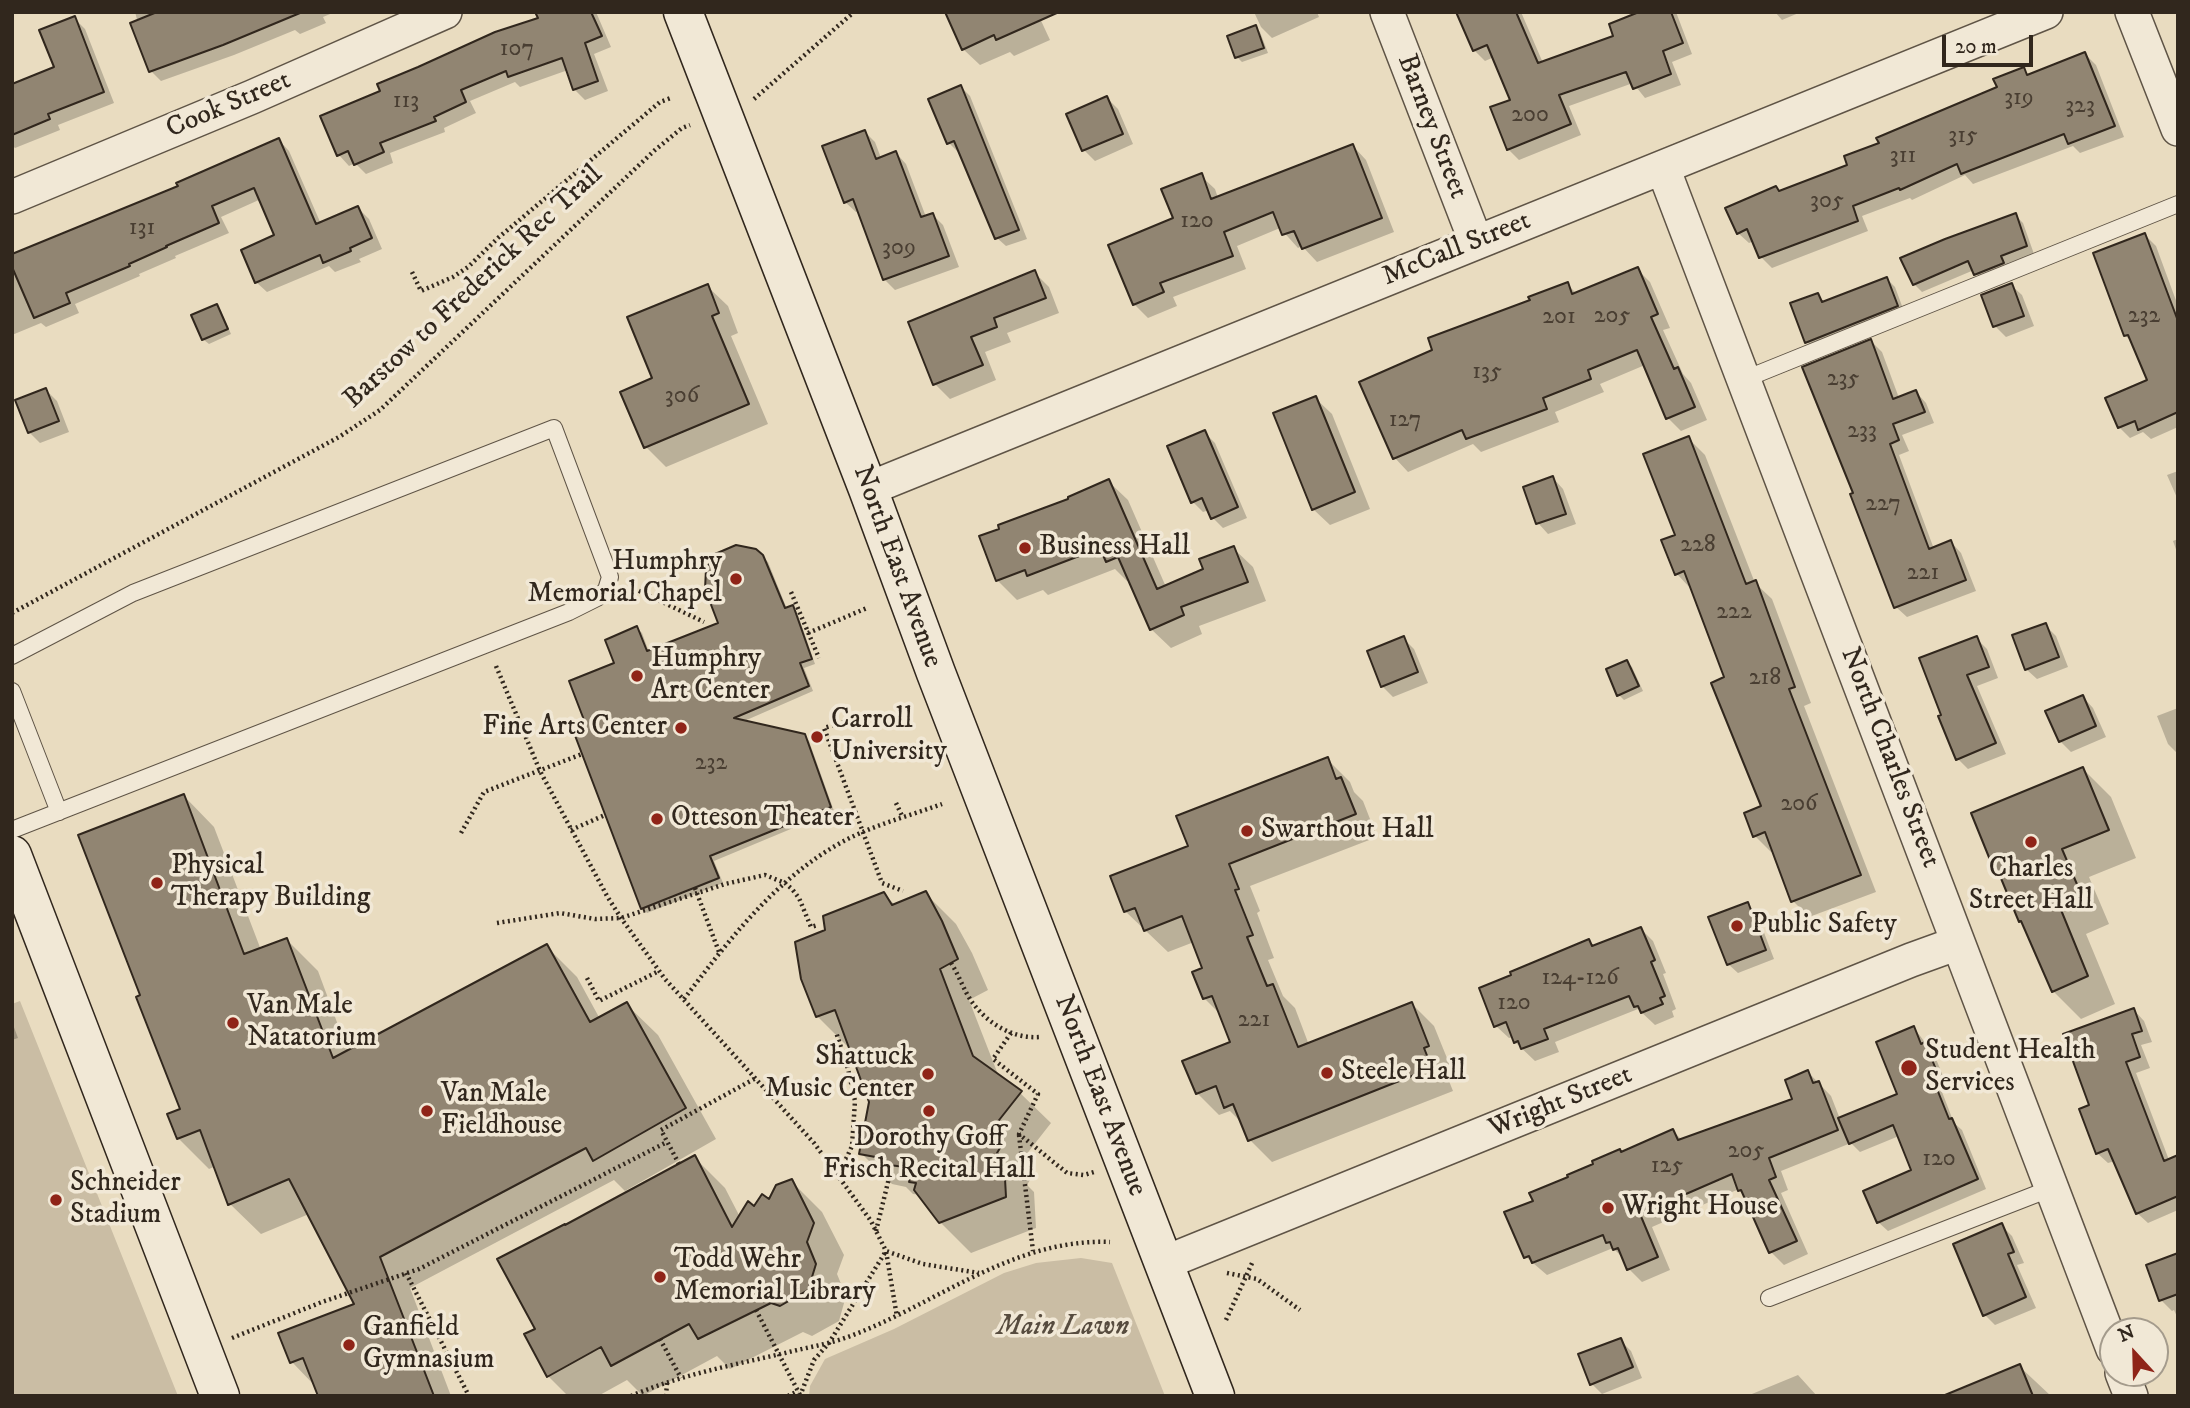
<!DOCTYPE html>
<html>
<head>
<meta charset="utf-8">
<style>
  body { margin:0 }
  #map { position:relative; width:2190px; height:1408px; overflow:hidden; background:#e9dcc0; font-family:"IM FELL DW Pica",serif }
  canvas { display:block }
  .frame { position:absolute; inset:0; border:14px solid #31271d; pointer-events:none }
  .north { position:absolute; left:2099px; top:1317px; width:70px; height:70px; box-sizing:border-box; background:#f1e8d6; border:2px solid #a49b8c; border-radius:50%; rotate:338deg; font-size:19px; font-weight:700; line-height:28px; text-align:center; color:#31271d }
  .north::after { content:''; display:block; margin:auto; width:24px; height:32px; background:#8f2418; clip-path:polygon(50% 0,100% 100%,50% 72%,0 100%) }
  .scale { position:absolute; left:1942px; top:35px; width:91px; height:32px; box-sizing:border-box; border:4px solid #31271d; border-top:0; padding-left:9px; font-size:21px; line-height:24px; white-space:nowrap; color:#31271d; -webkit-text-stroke:5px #f1e8d6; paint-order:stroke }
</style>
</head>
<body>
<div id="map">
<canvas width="2190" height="1408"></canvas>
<div class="frame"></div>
<div class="north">N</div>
<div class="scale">20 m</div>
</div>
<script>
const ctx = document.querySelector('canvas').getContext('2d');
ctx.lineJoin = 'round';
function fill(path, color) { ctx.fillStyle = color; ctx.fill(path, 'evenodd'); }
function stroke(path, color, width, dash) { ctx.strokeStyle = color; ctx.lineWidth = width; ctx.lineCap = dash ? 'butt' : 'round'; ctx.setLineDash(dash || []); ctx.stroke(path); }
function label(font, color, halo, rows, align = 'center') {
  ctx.font = font + ' "IM FELL DW Pica",serif'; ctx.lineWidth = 7; ctx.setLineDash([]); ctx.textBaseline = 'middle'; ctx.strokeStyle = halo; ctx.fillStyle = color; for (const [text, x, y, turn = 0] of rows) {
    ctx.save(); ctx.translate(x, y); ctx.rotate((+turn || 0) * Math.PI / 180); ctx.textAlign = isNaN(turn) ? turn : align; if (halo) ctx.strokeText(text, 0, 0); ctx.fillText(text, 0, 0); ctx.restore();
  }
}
fill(new Path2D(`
  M20,1001L178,1396H12V1004Z
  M1081,1258L1112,1263L1165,1396H809L810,1386L825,1359L894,1329L1004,1273L1036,1263Z`), '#cabda4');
fill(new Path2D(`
  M135,12H335L323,17L326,23L300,34L295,30L234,55L161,81L151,71Z
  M537,12H596L611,47L594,54L608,91L585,100L574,89L568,70L520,87L515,82L470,101L476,113L444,128L445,132L390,153L393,163L366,174L355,163L349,166L339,155L323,117L540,19Z
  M1037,12L1050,40L1014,56L1010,52L980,65L963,49Z
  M1254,12H1317L1319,17L1272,38L1261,27Z
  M1458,12H1521L1543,63L1615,37L1643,12H1676L1692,54L1672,62L1681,85L1645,98L1633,83L1569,106L1581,135L1519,160L1508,149L1512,100L1494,57L1485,61L1474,50Z
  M1775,12H1801L1782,20Z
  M74,18L85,29L114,103L58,125L60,130L15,148L12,145V85L56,68Z
  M1255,27L1260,32L1268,53L1242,62L1237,57Z
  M2085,54L2096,65L2124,137L2080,153L2073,146L1973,184L1965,175L1912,200L1910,198L1862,216L1868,231L1772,268L1761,257L1754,241L1749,243L1738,233L1776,188L1780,192L1849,166L1881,144L1999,88L2023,69L2030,76Z
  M961,87L970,96L1027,239L1006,246L997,238L960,151L958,152L949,143Z
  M1107,98L1118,109L1133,144L1095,161L1084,150Z
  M865,132L875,142L881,158L896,153L906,164L926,217L933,215L943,225L959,267L895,290L884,279L859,211L856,212L845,202Z
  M279,140L289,151L321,224L358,208L369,219L382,249L359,259L361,262L335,272L329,266L267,292L256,282L277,236L261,199L221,217L229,233L175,256L176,258L139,274L140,276L75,304L79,313L46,327L41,323L12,335V256L180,187Z
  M1353,146L1366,160L1394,232L1317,262L1302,246L1298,248L1280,228L1237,246L1246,269L1173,297L1177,306L1148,318L1134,304L1175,219L1201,176L1215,189L1218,198Z
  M2015,215L2023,223L2034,254L2008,263L2011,271L1983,282L1974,270L1922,292L1914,284Z
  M2145,235L2156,246L2178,306V427L2151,439L2143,432L2130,438L2119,427L2149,381L2134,344L2125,335Z
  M1637,269L1650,282L1670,328L1663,330L1683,374L1691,383L1707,420L1681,431L1668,418L1645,365L1600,384L1604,392L1555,412L1559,422L1481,452L1473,444L1408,472L1395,458L1362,383L1435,351L1567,284L1577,294Z
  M1034,272L1049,287L1059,313L1007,333L1011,342L985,352L996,380L950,399L935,384L910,323Z
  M1887,279L1895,287L1905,314L1815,350L1807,342L1793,304L1818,295L1825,303Z
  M2011,285L2022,295L2034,326L2006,337L1995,326L1983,296Z
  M707,286L728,306L738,333L731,336L768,424L666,467L646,447L654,379Z
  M216,306L221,311L231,334L209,344L204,340L193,316Z
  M1871,341L1882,352L1899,398L1916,392L1926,403L1934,423L1902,435L1909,451L1899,455L1934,549L1951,542L1961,553L1976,591L1907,617L1896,607L1855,494Z
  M46,390L57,401L69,432L40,443L29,432Z
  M1315,398L1332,414L1370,509L1330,525L1313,509Z
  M1205,433L1215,443L1247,518L1223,528L1213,518L1209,510L1203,512L1193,502Z
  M1688,438L1705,455L1755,583L1772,599L1811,703L1804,706L1876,892L1809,917L1793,901L1774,851L1771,852L1755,836L1763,807L1727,678L1692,590L1677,574V536Z
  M2178,471V500L2167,475Z
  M1553,478L1563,489L1576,524L1548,534L1538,523Z
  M1108,481L1128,500L1166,587L1205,570L1233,548L1253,567L1266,601L1199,626L1202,634L1171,648L1151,629L1130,579L1127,581L1115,569L1048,595L1043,590L1017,600L997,580L1071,500Z
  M2178,539V555L2173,541Z
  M736,547L756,551L768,562L787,609L792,607L797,612L815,664L804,668L813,691L742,722L804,735L809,741L834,811L714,861L723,883L647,913L643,908L586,721L637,628L642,633L649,652L720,624L706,581L710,562L716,555Z
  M2045,625L2056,636L2068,667L2037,679L2026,669Z
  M1403,638L1414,649L1428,683L1393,697L1382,686Z
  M1976,638L1987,649L1998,678L1977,686L2006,754L1968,769L1958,759L1940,717Z
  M1627,662L1632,667L1643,691L1624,700L1619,695Z
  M2083,697L2093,708L2106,737L2071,752L2060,741Z
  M2178,708V754L2168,744L2157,716Z
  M1327,759L1350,782L1354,792L1363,801L1377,837L1250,886L1260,911L1257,913L1274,958L1268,960L1283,996L1295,1008L1309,1045L1412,1004L1434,1026L1451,1068L1445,1071L1453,1091L1272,1162L1250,1140L1244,1125L1230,1111L1219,1115L1197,1093L1232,1043L1221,1015L1204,998V969L1194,942L1168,952L1125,911L1190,847Z
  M2083,769L2111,797L2136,858L2089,877L2109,924L2086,934L2115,1004L2081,1019L2053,991L2026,926L2020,921L2005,882L1999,876Z
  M184,796L214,827L261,950L287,940L318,971L348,1052L546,946L577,977L600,1019L627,1005L658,1035L716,1139L625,1191L614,1180L410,1288L451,1396H320L316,1387L292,1362L356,1305L309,1214L261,1234L230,1204L216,1166L209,1169L178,1138L182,1110L142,996Z
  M925,893L956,924L972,953L988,990L969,1000L999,1077L1020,1093L1051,1123L1022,1160L1030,1168L1026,1175L1030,1180L1027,1185L1034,1192L1036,1228L971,1253L940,1222L920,1195L913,1194L906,1187L892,1184L861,1153L871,1102L850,1046L848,1047L817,1016L827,931L884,894L895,905Z
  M1747,904L1757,914L1774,959L1738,973L1728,964Z
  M1641,929L1653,941L1666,973L1663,974L1676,1009L1672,1011L1674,1017L1655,1025L1638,1009L1555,1042L1559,1052L1535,1061L1515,1042L1513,1037L1509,1038L1496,1026L1589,941L1595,947Z
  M2134,1010L2144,1021L2152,1042L2141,1045L2150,1068L2136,1073L2169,1160L2178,1157V1210L2148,1223L2137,1213L2115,1161L2108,1163L2097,1153L2091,1106Z
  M12,1022L18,1038L12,1040Z
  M1914,1028L1934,1054L1943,1076L1937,1079L1954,1123L1962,1130L1986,1189L1888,1231L1878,1222L1914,1170L1899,1136L1860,1152L1851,1143L1781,1171L1788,1190L1781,1193L1808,1254L1784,1265L1771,1252L1744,1194L1739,1189L1652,1227L1670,1270L1642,1282L1629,1269L1625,1260L1613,1248L1547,1275L1526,1257L1535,1202L1621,1153L1673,1131L1682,1140L1794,1100L1808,1072L1831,1096L1840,1119L1899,1095Z
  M694,1157L725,1188L740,1217L770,1202L791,1181L822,1212L844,1255L837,1274L846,1296L839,1321L812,1336L803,1332L730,1369L717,1356L643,1396L627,1380L598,1396H568L548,1376L537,1330Z
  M2001,1225L2012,1236L2024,1263L2017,1265L2036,1308L1995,1325L1985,1315Z
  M2178,1255V1319L2174,1310L2172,1311L2161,1300Z
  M1620,1340L1631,1351L1642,1378L1602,1394L1592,1384Z
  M2019,1366L2051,1396H1948Z
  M1798,1375L1817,1396H1747Z`), '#0003');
const building = new Path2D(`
  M157,12H300V13L223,45L149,72L130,23Z
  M535,12H591L602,36L585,43L598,81L573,90L562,58L508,77L506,71L461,90L466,102L434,117L436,121L380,143L384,152L354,165L348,151L337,156L320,116L380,91L377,84L418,67L495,32L538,18Z
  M945,12H1059L996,40L994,35L962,50Z
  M1456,12H1516L1538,63L1613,36L1609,24L1639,12H1671L1683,43L1663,51L1671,74L1633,89L1626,72L1559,95L1571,124L1507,150L1490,107L1510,100L1487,45L1473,51Z
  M75,16L104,92L48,114L50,119L12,135V84L54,67L39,30Z
  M1256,25L1264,48L1235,58L1227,36Z
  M2085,52L2115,126L2068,144L2064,134L1961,174L1957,164L1900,190L1899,188L1853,206L1858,221L1759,258L1747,229L1737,234L1725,208L1776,186L1779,191L1847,165L1844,156L1879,143L1876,138L1997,87L1993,79L2024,67L2027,75Z
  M961,85L1019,230L995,239L954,141L947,144L928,99Z
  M1107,96L1123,134L1082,151L1066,114Z
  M865,130L876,159L896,151L921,217L933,213L949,256L883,280L853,199L844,203L822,146Z
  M279,138L316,224L358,206L372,238L350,248L351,251L323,263L320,255L255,283L241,250L274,235L254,188L212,206L219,223L166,246L167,247L129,264L130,266L66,293L70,303L34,318L12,267V254L178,186L176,183Z
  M1353,144L1382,218L1302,249L1294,231L1282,235L1273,212L1224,232L1233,256L1160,283L1164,292L1133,305L1108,245L1173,218L1161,189L1202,173L1211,199Z
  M2016,213L2027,246L2001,256L2004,263L1974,275L1968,261L1913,285L1900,258L1945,239Z
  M2145,233L2178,321V412L2138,430L2135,421L2118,428L2105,398L2147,380L2128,335L2124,336L2093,253Z
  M1638,267L1658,314L1651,317L1674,369L1678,367L1695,407L1666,419L1637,350L1588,370L1591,379L1543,398L1547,409L1466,439L1462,430L1393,459L1359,382L1432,350L1428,338L1530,300L1528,297L1568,282L1572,294Z
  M1035,270L1046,298L994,318L997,327L971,337L983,365L933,385L908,322Z
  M1887,277L1898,306L1805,343L1790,303L1818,293L1822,302Z
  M2012,283L2024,316L1993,327L1981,295Z
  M708,284L719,313L712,316L749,404L644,448L620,392L652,378L627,317Z
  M217,304L228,329L202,340L191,315Z
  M1871,339L1893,399L1916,390L1925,412L1893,424L1899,440L1890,444L1929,549L1951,540L1966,580L1894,608L1850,494L1853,493L1802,367Z
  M46,388L59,421L28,433L15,400Z
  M1316,396L1355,492L1312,510L1273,413Z
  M1205,430L1238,507L1211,519L1202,498L1191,503L1167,446Z
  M1689,436L1746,584L1756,580L1795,687L1789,689L1861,875L1791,902L1765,832L1753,837L1744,813L1761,806L1711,683L1724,677L1684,571L1675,575L1661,540L1675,535L1643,454Z
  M1553,476L1566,514L1536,524L1523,487Z
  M1109,479L1157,589L1203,569L1199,559L1234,546L1248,582L1181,607L1184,615L1150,630L1118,557L1106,562L1100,548L1027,576L1025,570L996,581L979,536L999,529L998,525L1068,499V497Z
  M736,545L756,549L763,555L785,608L793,605L812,659L800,663L809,686L734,718L805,734L831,807L710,856L719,878L641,909L571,725L584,720L569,681L614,663L605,640L637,626L647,651L718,623L705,589L706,569L715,554Z
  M2046,623L2059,657L2025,670L2012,635Z
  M1404,636L1418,672L1381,687L1367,651Z
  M1977,636L1989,667L1967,675L1996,743L1956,760L1938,716L1941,715L1919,658Z
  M1627,660L1639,686L1617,696L1606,669Z
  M2083,695L2096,726L2059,742L2045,711Z
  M1328,757L1336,779L1341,777L1356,814L1229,864L1239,889L1235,890L1253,935L1247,937L1267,986L1273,984L1298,1047L1412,1002L1429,1046L1424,1048L1432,1068L1248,1141L1233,1104L1224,1108L1216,1086L1196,1094L1182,1061L1230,1042L1212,996L1203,999L1192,972L1202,968L1182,916L1144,931L1135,908L1124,912L1110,876L1188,846L1176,816Z
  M2083,767L2109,830L2062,849L2082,896L2059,905L2088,976L2052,992L2021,921L2019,922L2000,876L1997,877L1971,813Z
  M184,794L244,954L287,938L333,1058L547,944L590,1022L627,1002L686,1108L593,1161L586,1148L380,1257L434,1396H318L303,1358L290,1363L278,1333L354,1304L289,1179L228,1205L200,1130L177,1139L167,1114L180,1109L136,997L140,995L78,835Z
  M926,891L942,921L958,959L940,969L973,1056L1022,1091L992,1129L1000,1136L996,1143L1000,1148L997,1153L1004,1160L1006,1197L939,1223L914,1190L916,1183L909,1182L911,1175L904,1174L905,1167L881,1164V1158L859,1154L869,1102L835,1010L816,1017L801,979L795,942L825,930L823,916L884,892L892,905Z
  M1748,902L1766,950L1727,965L1708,917Z
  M1641,927L1655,960L1651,962L1665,996L1660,998L1663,1004L1641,1013L1638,1006L1634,1007L1629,996L1544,1029L1548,1039L1521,1049L1518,1041L1514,1043L1506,1022L1494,1027L1479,988L1511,975L1510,972L1589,939L1592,946Z
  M2134,1008L2142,1031L2132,1034L2140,1057L2126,1062L2164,1161L2178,1155V1196L2136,1214L2108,1149L2096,1154L2079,1109L2089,1105L2063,1034Z
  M1914,1026L1921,1044L1925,1042L1935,1067L1929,1069L1949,1119L1952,1118L1978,1179L1877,1223L1863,1191L1911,1170L1893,1125L1849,1144L1838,1118L1897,1094L1876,1042Z
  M1808,1070L1813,1083L1819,1081L1838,1130L1769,1158L1776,1177L1769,1180L1797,1241L1769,1253L1741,1190L1738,1191L1732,1174L1640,1214L1658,1257L1627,1270L1618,1248L1613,1250L1610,1242L1606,1243L1603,1235L1532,1263L1529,1256L1524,1258L1504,1212L1533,1201L1529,1193L1568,1177L1567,1175L1593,1164L1592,1161L1620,1149L1621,1152L1673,1129L1678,1140L1792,1099L1785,1080Z
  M695,1155L732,1227L748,1201L754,1206L762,1194L769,1199L776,1185L792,1179L814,1223L807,1242L816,1264L808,1290L780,1306L771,1303L698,1339L689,1324L611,1366L601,1347L547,1377L524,1334L535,1329L497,1259L565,1224V1225Z
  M2002,1223L2014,1252L2008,1254L2026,1297L1983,1316L1953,1244Z
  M2178,1253V1294L2159,1301L2146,1265Z
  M1621,1338L1633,1367L1590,1385L1578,1354Z
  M2020,1364L2033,1396H1945V1395Z`);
fill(building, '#918572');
stroke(building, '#31271d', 2);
const lane = new Path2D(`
  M1745,379L2178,204
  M12,656L133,593L554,428L610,577L606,590L597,598L569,612L12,830
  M12,691L59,812
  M1769,1298L2052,1188`);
const street = new Path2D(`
  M1387,12L1476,242
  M2132,12L2178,129
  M1663,168L2113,1349
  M12,197L252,97L445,12
  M868,489L2046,12
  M1164,1263L1911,960L1958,943
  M2122,1373L2131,1396`);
const secondary = new Path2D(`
  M683,12L868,489L936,673L1215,1396
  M12,855L220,1396`);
stroke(lane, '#5f5446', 18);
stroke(street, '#5f5446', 36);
stroke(secondary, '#31271d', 41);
stroke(new Path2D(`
  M754,99L854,12
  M412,272L421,291L453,277L468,267L498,238L660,102L671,98
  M629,586L704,622
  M791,592L819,658
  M12,613L339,437L380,410L655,150L682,128L690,125
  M808,633L867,608
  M496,666L540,771L607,896L621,918L665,979L814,1143L871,1221L886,1251L897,1317
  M860,717L824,728L882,883L903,891
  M896,803L903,818
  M571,830L605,815
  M461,833L484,792L582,754
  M695,888L719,952
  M497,923L560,913L595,919L621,918L725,884L765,875L785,883L792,889L799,898L811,927L818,925
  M951,963C959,975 964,991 972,1002C988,1024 1013,1039 1040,1037
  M587,978L599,1001L659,971
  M684,999C729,940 775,879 842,842C873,825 909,816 942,804
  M1011,1033L993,1059L1038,1094L1019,1134L1067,1173L1084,1175L1094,1172
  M1019,1135L1033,1251
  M679,1164L661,1130L756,1078
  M832,1168L846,1159L852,1146L855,1101L848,1069L836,1032
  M876,1231L891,1170
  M406,1273L469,1396
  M1227,1273L1257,1279L1300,1310
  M756,1310L800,1395
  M1226,1320L1253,1261
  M232,1338L322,1302L419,1269L667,1142
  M660,1339L681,1378
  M631,1396C680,1375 733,1365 785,1353C804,1348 824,1345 842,1339C932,1308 1010,1238 1110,1242
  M666,1396L667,1383
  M788,1396L798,1391
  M800,1396L814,1360L829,1343L886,1251L923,1264L979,1273`), '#31271d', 4.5, [2, 3.5]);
stroke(lane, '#f1e8d6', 16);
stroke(street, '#f1e8d6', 33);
stroke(secondary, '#f1e8d6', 38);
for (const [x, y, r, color] of [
  [1025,548,7,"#8f2418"],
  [736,579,7,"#8f2418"],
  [637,676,7,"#8f2418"],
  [681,728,7,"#8f2418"],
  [817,737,7,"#8f2418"],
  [657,819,7,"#8f2418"],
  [1247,831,7,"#8f2418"],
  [2031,842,7,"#8f2418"],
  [157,883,7,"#8f2418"],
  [1737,926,7,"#8f2418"],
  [233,1023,7,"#8f2418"],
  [1909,1068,9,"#8f2418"],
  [1327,1073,7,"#8f2418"],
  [928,1074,7,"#8f2418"],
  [427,1111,7,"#8f2418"],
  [929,1111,7,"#8f2418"],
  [56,1200,7,"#8f2418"],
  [1608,1208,7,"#8f2418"],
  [660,1277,7,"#8f2418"],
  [349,1345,7,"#8f2418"]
]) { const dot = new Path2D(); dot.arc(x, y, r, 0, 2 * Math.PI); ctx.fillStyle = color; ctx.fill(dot); stroke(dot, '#f1e8d6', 2.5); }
label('24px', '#493e32', null, [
  ["107",517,50],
  ["319",2019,99],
  ["113",406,102],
  ["323",2080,107],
  ["200",1530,116],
  ["315",1963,137],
  ["311",1903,157],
  ["305",1827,202],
  ["120",1197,222],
  ["131",142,229],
  ["309",899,249],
  ["205",1612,317],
  ["232",2144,317],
  ["201",1559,318],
  ["135",1487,373],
  ["235",1843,380],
  ["306",682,397],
  ["127",1405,421],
  ["233",1862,432],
  ["227",1883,505],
  ["228",1698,546],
  ["221",1923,574],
  ["222",1734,613],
  ["218",1765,679],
  ["232",711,764],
  ["206",1799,805],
  ["124-126",1580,979],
  ["120",1514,1004],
  ["221",1254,1021],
  ["205",1746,1152],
  ["120",1939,1160],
  ["125",1667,1167]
]);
label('28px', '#31271d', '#f1e8d6', [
  ["Cook Street",229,106,-23],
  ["Barney Street",1431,127,69],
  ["McCall Street",1457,250,-22],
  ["Barstow to Frederick Rec Trail",474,288,-43],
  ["North East Avenue",896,567,70],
  ["North Charles Street",1889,758,69],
  ["North East Avenue",1099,1096,69],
  ["Wright Street",1561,1103,-22]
]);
label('28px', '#31271d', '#f1e8d6', [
  ["Business Hall",1039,548],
  ["Humphry",722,563,"right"],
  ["Memorial Chapel",722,595,"right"],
  ["Humphry",651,660],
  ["Art Center",651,692],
  ["Carroll",831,721],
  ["University",831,753],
  ["Fine Arts Center",667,728,"right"],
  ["Otteson Theater",671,819],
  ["Swarthout Hall",1261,831],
  ["Physical",171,867],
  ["Therapy Building",171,899],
  ["Charles",2031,870,"center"],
  ["Street Hall",2031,902,"center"],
  ["Public Safety",1751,926],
  ["Van Male",247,1007],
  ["Natatorium",247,1039],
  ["Student Health",1925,1052],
  ["Services",1925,1084],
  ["Shattuck",914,1058,"right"],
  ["Music Center",914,1090,"right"],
  ["Steele Hall",1341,1073],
  ["Van Male",441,1095],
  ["Fieldhouse",441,1127],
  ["Dorothy Goff",929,1139,"center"],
  ["Frisch Recital Hall",929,1171,"center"],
  ["Schneider",70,1184],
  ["Stadium",70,1216],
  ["Wright House",1622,1208],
  ["Todd Wehr",674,1261],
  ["Memorial Library",674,1293],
  ["Ganfield",363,1329],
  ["Gymnasium",363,1361]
], 'left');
label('italic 28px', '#574c3f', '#f1e8d6', [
  ["Main Lawn",1063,1328]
]);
</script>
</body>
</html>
